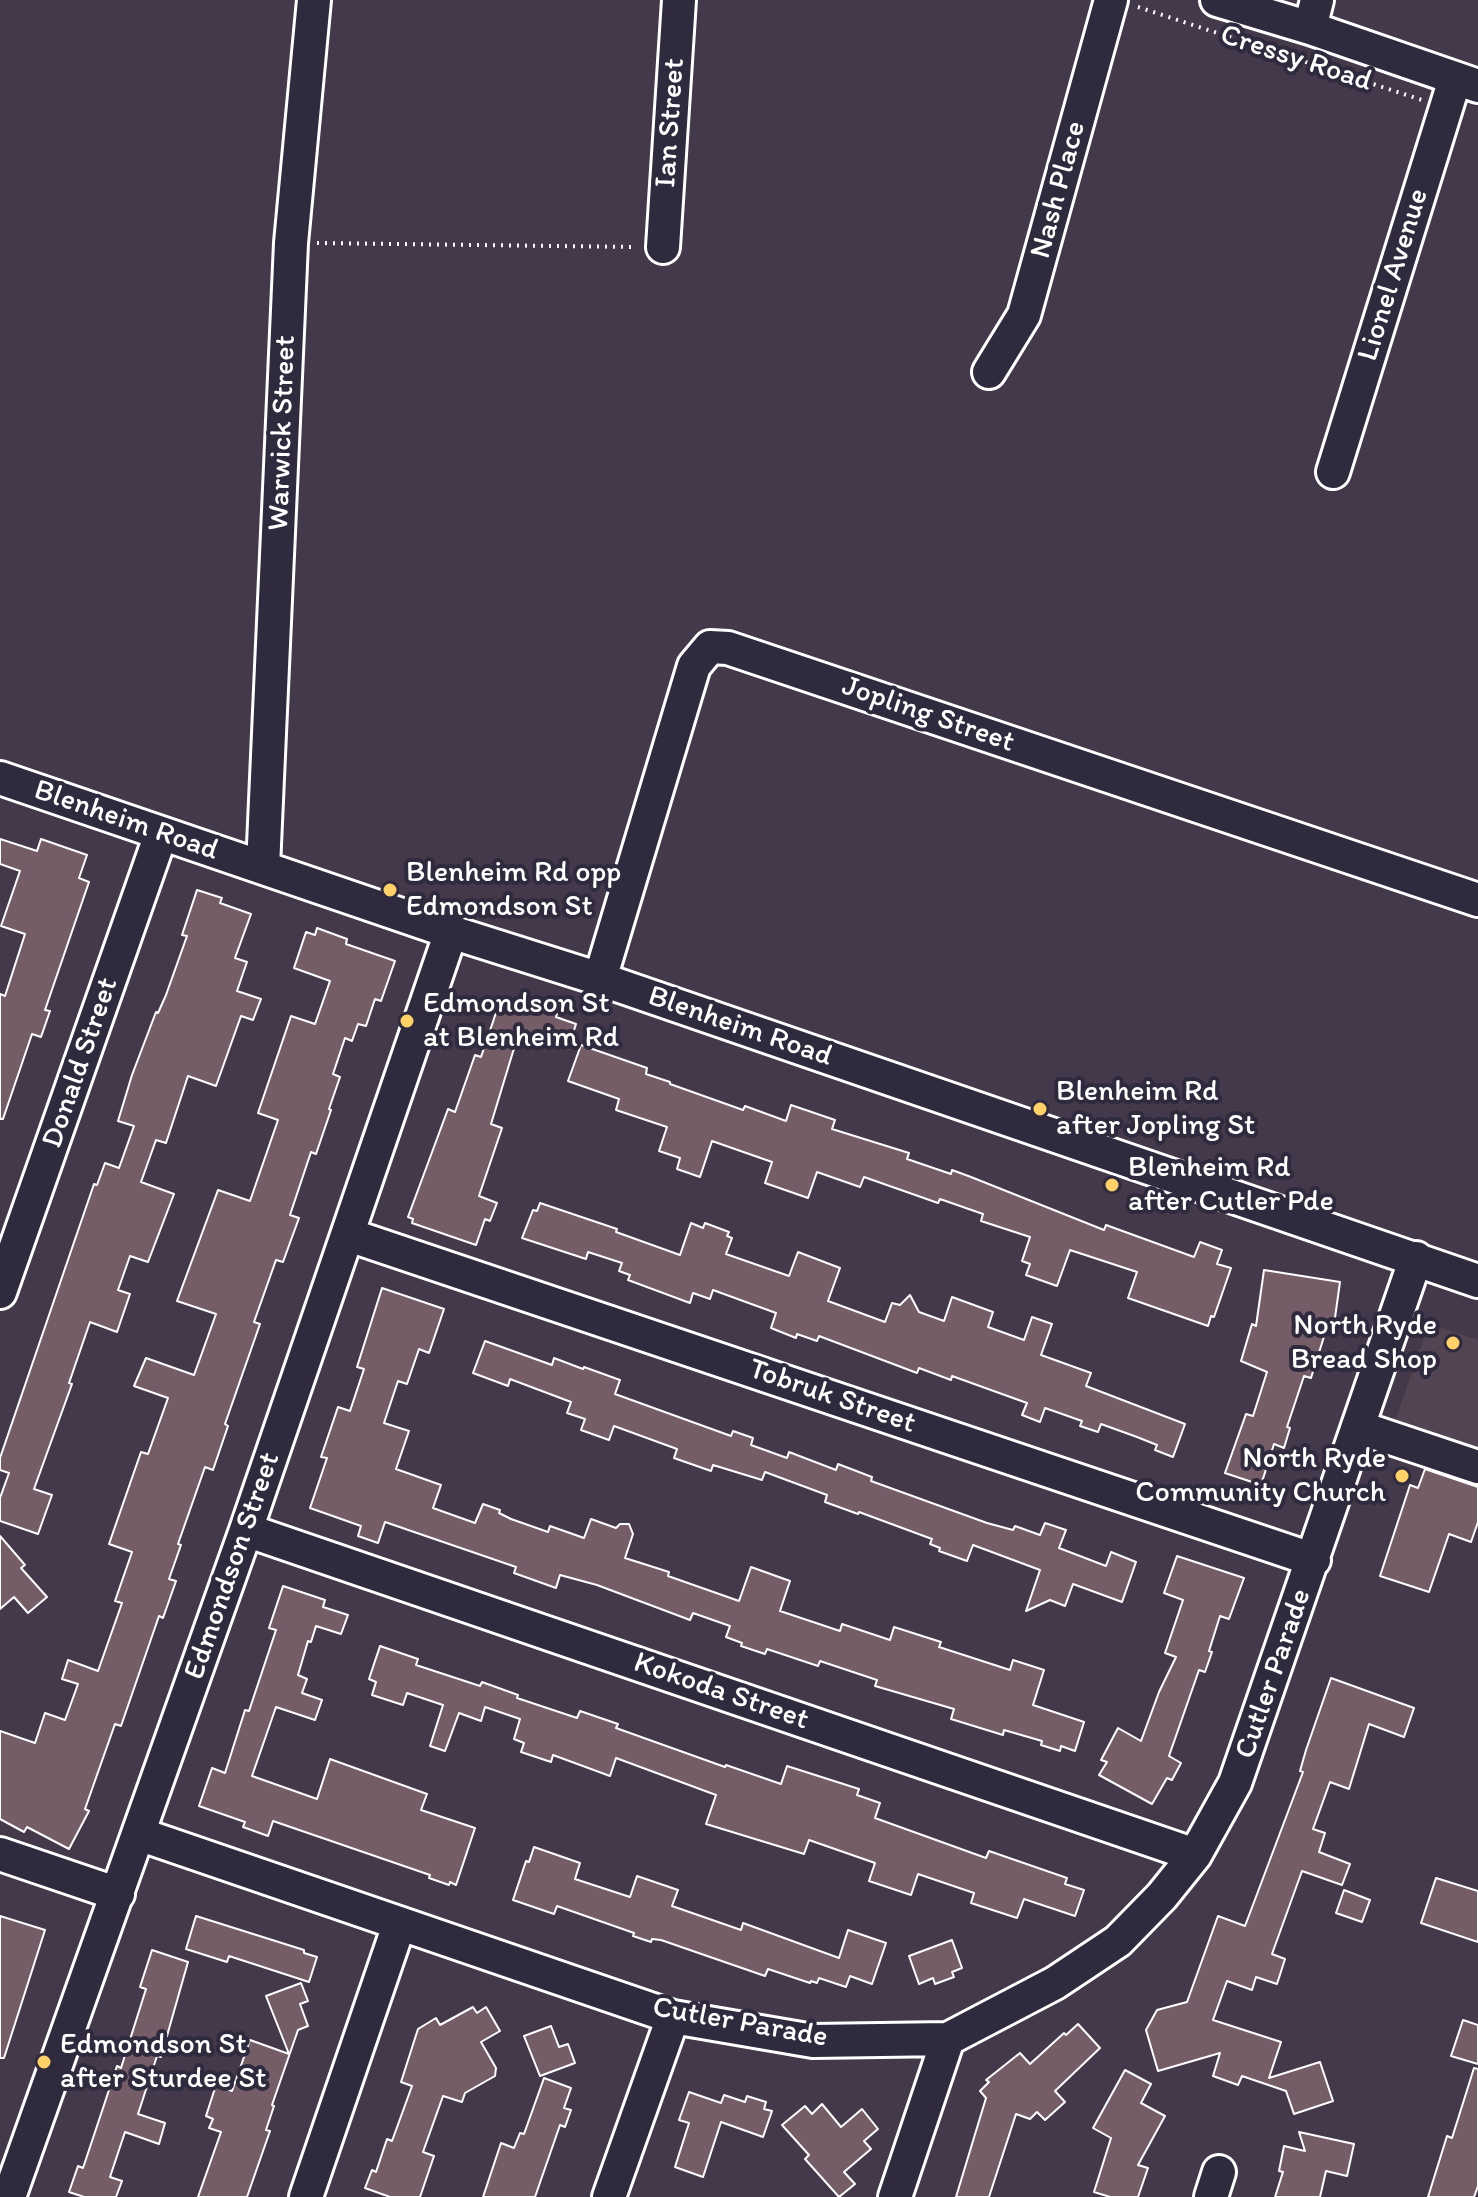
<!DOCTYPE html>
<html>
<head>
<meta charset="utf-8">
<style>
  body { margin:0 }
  canvas { display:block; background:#44394a }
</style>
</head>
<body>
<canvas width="1478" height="2197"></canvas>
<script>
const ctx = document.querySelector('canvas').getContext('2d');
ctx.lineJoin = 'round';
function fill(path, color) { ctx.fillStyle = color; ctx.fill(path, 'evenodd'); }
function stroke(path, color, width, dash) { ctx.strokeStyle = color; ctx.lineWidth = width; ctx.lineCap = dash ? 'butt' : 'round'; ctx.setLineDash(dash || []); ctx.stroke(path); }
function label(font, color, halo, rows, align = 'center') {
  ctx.font = font + ' Itim,sans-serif'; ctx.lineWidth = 8; ctx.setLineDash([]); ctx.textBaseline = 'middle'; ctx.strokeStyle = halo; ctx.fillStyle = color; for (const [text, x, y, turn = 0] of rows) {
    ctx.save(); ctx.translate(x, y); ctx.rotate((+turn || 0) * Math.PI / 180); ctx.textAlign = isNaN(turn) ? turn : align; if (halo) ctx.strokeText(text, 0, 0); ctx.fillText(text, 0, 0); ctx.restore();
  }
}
fill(new Path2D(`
  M1443,1328L1478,1340V1478L1386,1447L1425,1335Z`), '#534453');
const building = new Path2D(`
  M0,839L37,851L41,839L87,855L79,878L89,882L45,1010L50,1011L41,1037L32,1034L3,1119H0V994L5,996L25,934L1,926L20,871L0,864Z
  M197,890L222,898L220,903L251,914L235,958L247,962L237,991L261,999L253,1020L241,1016L216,1086L188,1076L166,1143L156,1140L141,1182L174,1194L148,1262L130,1256L118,1290L130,1294L117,1332L90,1322L69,1383L72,1384L34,1489L52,1495L38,1534L0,1521V1498L9,1473L0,1470V1458L94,1184L97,1185L105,1163L119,1168L134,1126L118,1121L132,1075L156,1012L158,1013L166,995L187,936L182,935Z
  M317,928L347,939L346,944L395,961L381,1001L375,999L366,1026L358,1024L352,1041L345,1038L333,1074L340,1077L329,1109L331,1110L316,1154L311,1152L290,1215L299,1218L283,1262L276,1260L254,1322L260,1324L225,1424L228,1426L213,1470L205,1467L178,1544L181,1545L169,1579L176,1581L163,1618L159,1616L121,1726L115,1724L85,1809L89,1811L69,1849L27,1827L24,1832L0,1819V1731L35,1743L45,1713L65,1720L78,1684L62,1679L68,1660L98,1671L122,1603L115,1601L132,1552L109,1544L141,1452L148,1454L168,1398L134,1386L146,1358L194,1375L216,1314L177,1301L218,1190L250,1201L278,1120L258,1113L291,1016L315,1024L330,981L294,968L306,932L315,935Z
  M501,998L528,1007L530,1001L558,1011L556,1017L576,1024L568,1049L519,1032L491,1124L502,1128L479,1196L497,1203L490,1221L485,1219L476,1245L412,1223L413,1219L408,1217L448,1109L455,1112L475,1055L481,1057Z
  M581,1045L647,1068L646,1074L670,1082V1084L743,1110L745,1106L786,1121L791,1105L835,1120L832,1129L909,1153L907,1159L951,1174L952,1170L971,1177L1104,1230L1106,1225L1194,1257L1200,1242L1222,1250L1217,1264L1231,1268L1214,1317L1211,1316L1208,1326L1128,1298L1137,1272L1070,1250L1057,1286L1026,1275L1030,1264L1022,1261L1030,1237L981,1221L983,1214L940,1199L938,1203L864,1177L860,1187L817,1172L808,1198L765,1183L772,1162L712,1141L700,1177L677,1169L680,1158L659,1151L667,1127L616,1110L619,1099L568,1081Z
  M540,1203L617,1229L616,1232L680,1255L691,1223L703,1228L705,1223L729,1232L727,1236L732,1238L726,1254L789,1276L798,1252L840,1268L828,1301L885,1322L892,1303L900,1305L910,1295L919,1312L944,1321L952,1297L993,1312L988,1327L1024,1340L1032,1317L1052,1324L1041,1355L1091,1373L1086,1386L1185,1424L1173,1457L1155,1450L1157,1445L1137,1437L1101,1424L1098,1432L1080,1426L1082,1421L1045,1408L1040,1422L1022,1415L1027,1403L952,1376L951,1380L919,1368L917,1373L819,1336L817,1341L797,1334L796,1338L771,1328L776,1313L713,1290L710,1299L693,1293L690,1303L628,1280L630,1275L619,1271L622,1263L588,1252L586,1259L522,1238L533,1210L537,1211Z
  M1264,1270L1340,1282L1334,1325L1328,1324L1311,1378L1304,1376L1287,1427L1290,1428L1284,1448L1274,1444L1261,1485L1225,1473L1246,1414L1253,1416L1267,1372L1241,1361L1252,1324L1256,1326Z
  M382,1288L444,1309L429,1353L419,1349L407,1384L398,1381L384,1423L409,1431L396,1469L441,1485L433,1508L475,1523L483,1504L500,1510L499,1513L511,1519L548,1532L550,1526L584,1538L591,1519L616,1528L620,1524H629L633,1534L625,1558L669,1572L668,1576L739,1601L751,1567L790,1581L780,1611L840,1631L842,1624L890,1640L894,1627L941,1642L939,1647L1010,1670L1013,1660L1044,1670L1033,1705L1084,1722L1075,1751L1061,1746L1060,1751L1041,1745L1042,1741L1004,1730L1003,1735L951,1719L954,1709L875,1686L877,1680L820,1661L818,1666L767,1649L765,1654L741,1646L742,1643L726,1637L730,1626L693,1613L690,1620L597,1585L560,1575L556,1588L514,1573L516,1567L385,1522L378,1543L358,1536L361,1526L310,1508L327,1458L321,1457L338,1407L350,1411L364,1369L357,1367Z
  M485,1341L552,1365L554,1358L583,1369L584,1367L620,1380L615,1394L731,1436L733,1431L753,1438L751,1445L787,1458L789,1452L836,1470L838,1464L872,1477L871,1481L987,1523L1013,1530L1015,1526L1040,1535L1045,1523L1066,1530L1059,1548L1106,1566L1111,1552L1136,1562L1122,1602L1073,1584L1065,1606L1050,1600L1026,1611L1040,1570L973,1545L967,1561L939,1551L940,1548L930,1544L932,1539L859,1512L858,1514L825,1502L827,1495L765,1472L762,1480L713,1465L711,1471L674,1458L677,1449L614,1426L609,1440L581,1430L585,1419L567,1413L571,1402L510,1379L508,1386L473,1373Z
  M1425,1469L1478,1487V1522L1471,1542L1449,1534L1429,1592L1380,1576L1410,1485L1418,1488Z
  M0,1536L25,1565L21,1568L47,1597L28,1613L14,1597L0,1609Z
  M1177,1556L1244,1578L1229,1619L1220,1616L1209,1651L1212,1652L1205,1672L1199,1670L1169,1756L1181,1763L1172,1780L1167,1778L1152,1804L1099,1775L1107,1762L1101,1760L1118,1728L1141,1741L1159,1692L1176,1657L1165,1653L1183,1600L1164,1593Z
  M283,1586L325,1600L323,1607L348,1615L341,1634L316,1626L311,1642L308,1641L298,1675L307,1679L302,1693L322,1700L315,1720L276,1707L252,1776L317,1799L330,1759L427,1794L421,1810L475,1828L456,1885L450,1882L449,1885L429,1878L430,1875L273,1821L268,1836L243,1827L245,1822L199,1806L212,1768L225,1773L245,1710L249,1711L276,1630L269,1628Z
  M380,1646L418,1659L416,1665L480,1686L482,1682L518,1695L517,1698L577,1718L580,1711L618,1724L616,1728L725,1767L726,1765L781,1784L787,1766L859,1789L857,1795L880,1803L875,1818L986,1858L989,1851L1067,1878L1065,1884L1084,1890L1075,1916L1024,1899L1017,1918L971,1903L974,1893L918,1874L911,1895L869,1881L875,1863L809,1840L804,1854L706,1824L716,1795L616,1758L610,1776L553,1755L551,1762L521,1752L524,1743L514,1739L520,1719L485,1707L481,1721L459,1713L445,1751L430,1746L443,1705L407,1693L403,1705L372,1695L376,1682L369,1679Z
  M1331,1678L1414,1708L1404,1737L1369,1724L1349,1789L1330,1782L1313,1829L1325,1833L1319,1852L1350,1864L1342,1885L1302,1871L1272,1954L1285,1959L1277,1984L1256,1977L1252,1990L1227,1981L1213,2020L1281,2042L1269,2078L1320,2062L1333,2101L1294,2114L1286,2091L1242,2076L1238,2085L1213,2076L1220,2053L1158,2071L1146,2030L1157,2010L1187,2002L1218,1916L1245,1926L1303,1772L1300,1771L1306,1750Z
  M534,1847L580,1863L575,1879L630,1897L637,1876L678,1890L672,1906L741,1930L743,1923L839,1958L848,1930L886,1943L872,1984L850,1976L846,1987L819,1978L817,1983L811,1981L810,1983L768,1969L765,1976L661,1940L652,1939L651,1942L633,1936L634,1933L557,1906L554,1914L513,1900L526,1861L529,1862Z
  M1436,1878L1478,1891V1942L1421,1923Z
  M1344,1890L1370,1900L1362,1922L1336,1913Z
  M0,1916L45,1930L4,2058H0Z
  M196,1916L304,1950V1953L317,1957L309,1982L229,1956L227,1962L186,1949Z
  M952,1940L962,1968L952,1972L954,1977L935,1984L933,1978L919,1984L909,1956Z
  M152,1950L188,1962L161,2057L157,2056L138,2114L165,2123L159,2144L125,2132L110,2177L122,2181L116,2197H84L69,2192L78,2166L83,2168L117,2066L121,2068L146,1989L140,1987Z
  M301,1983L308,2001L300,2004L308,2026L298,2030L272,2105L274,2106L266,2130L270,2131L247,2197H198L221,2132L209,2128L213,2119L206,2116L216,2085L232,2091L250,2040L289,2054L266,1996Z
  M473,2007L477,2013L486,2007L500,2031L481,2042L496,2068L495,2076L465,2093L462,2102L443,2096L423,2152L434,2156L420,2197H390L365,2188L372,2170L376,2172L387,2139L392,2141L412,2086L401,2082L418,2029L436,2018L440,2025Z
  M1463,2020L1478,2025V2064L1451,2056Z
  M1078,2024L1100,2048L1055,2091L1065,2102L1045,2120L1037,2112L1030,2119L1016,2114L989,2197H956L986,2098L980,2091L989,2082L986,2080L1020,2053L1030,2064L1064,2033L1066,2035Z
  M551,2026L559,2047L568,2044L575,2063L540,2076L524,2036Z
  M1474,2068L1478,2069V2186L1474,2197H1428L1447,2136L1452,2138Z
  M1125,2070L1151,2084L1141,2103L1165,2116L1138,2165L1148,2168L1138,2197H1110L1094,2192L1111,2138L1093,2128Z
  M544,2078L571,2088L564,2108L571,2110L565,2127L560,2125L535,2197H483L501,2143L514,2148L520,2133L524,2134Z
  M689,2092L721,2103L724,2095L745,2102L747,2096L766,2102L764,2109L772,2111L763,2137L721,2122L703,2177L675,2167L689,2123L679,2120Z
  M822,2104L841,2127L862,2109L878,2129L864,2141L871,2149L844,2172L855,2184L839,2197L805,2159L809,2155L782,2125L805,2106L812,2114Z
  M1299,2132L1354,2144L1347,2176L1326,2171L1320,2197H1275L1283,2172L1279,2171L1284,2146L1305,2151Z`);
fill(building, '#755d68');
stroke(building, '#fff', 2);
const minor = new Path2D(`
  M1217,0L1310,28L1478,86
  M1310,28L1317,0
  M663,247L679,0
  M989,372L1024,315L1111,0
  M1333,472L1455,79
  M0,778L451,932L600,979L1478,1281
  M263,867L291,243L314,0
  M600,979L694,666L710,647L728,648L1478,900
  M349,1235L1314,1560
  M0,1292L161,834
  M1358,1427L1478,1467
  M246,1530L1195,1855
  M139,1834L673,2017L813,2041L948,2039L1055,1983L1118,1941L1162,1896L1195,1855L1235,1783L1416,1258
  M0,1854L118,1894
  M9,2197L246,1530L451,932
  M306,2197L399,1925
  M609,2197L673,2017
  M895,2197L948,2039
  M1211,2197L1219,2172`);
stroke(minor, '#fff', 38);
stroke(new Path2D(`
  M1138,7L1422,100
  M317,243L636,247`), '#fff', 4, [2, 6]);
stroke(minor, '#2f2a3d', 32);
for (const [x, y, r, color] of [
  [390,890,8,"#ffd166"],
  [407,1021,8,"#ffd166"],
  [1040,1109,8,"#ffd166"],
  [1112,1185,8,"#ffd166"],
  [1453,1343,8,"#ffd166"],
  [1402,1476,8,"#ffd166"],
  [44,2062,8,"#ffd166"]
]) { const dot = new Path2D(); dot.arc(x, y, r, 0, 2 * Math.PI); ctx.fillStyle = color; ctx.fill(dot); stroke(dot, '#2f2a3d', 3); }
label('30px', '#fff', '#2f2a3d', [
  ["Cressy Road",1296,59,18],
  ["Ian Street",671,123,-86],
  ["Nash Place",1059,190,-75],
  ["Lionel Avenue",1394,275,-73],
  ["Warwick Street",283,433,-88],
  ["Jopling Street",928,715,19],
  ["Blenheim Road",126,821,19],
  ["Blenheim Road",740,1027,19],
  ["Donald Street",81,1063,-71],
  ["Tobruk Street",832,1397,19],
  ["Edmondson Street",233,1566,-71],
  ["Cutler Parade",1274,1674,-71],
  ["Kokoda Street",721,1692,19],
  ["Cutler Parade",740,2023,10]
]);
label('30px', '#fff', '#2f2a3d', [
  ["Blenheim Rd opp",406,873],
  ["Edmondson St",406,907],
  ["Edmondson St",423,1004],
  ["at Blenheim Rd",423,1038],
  ["Blenheim Rd",1056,1092],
  ["after Jopling St",1056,1126],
  ["Blenheim Rd",1128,1168],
  ["after Cutler Pde",1128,1202],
  ["North Ryde",1437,1326,"right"],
  ["Bread Shop",1437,1360,"right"],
  ["North Ryde",1386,1459,"right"],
  ["Community Church",1386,1493,"right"],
  ["Edmondson St",60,2045],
  ["after Sturdee St",60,2079]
], 'left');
</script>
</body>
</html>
